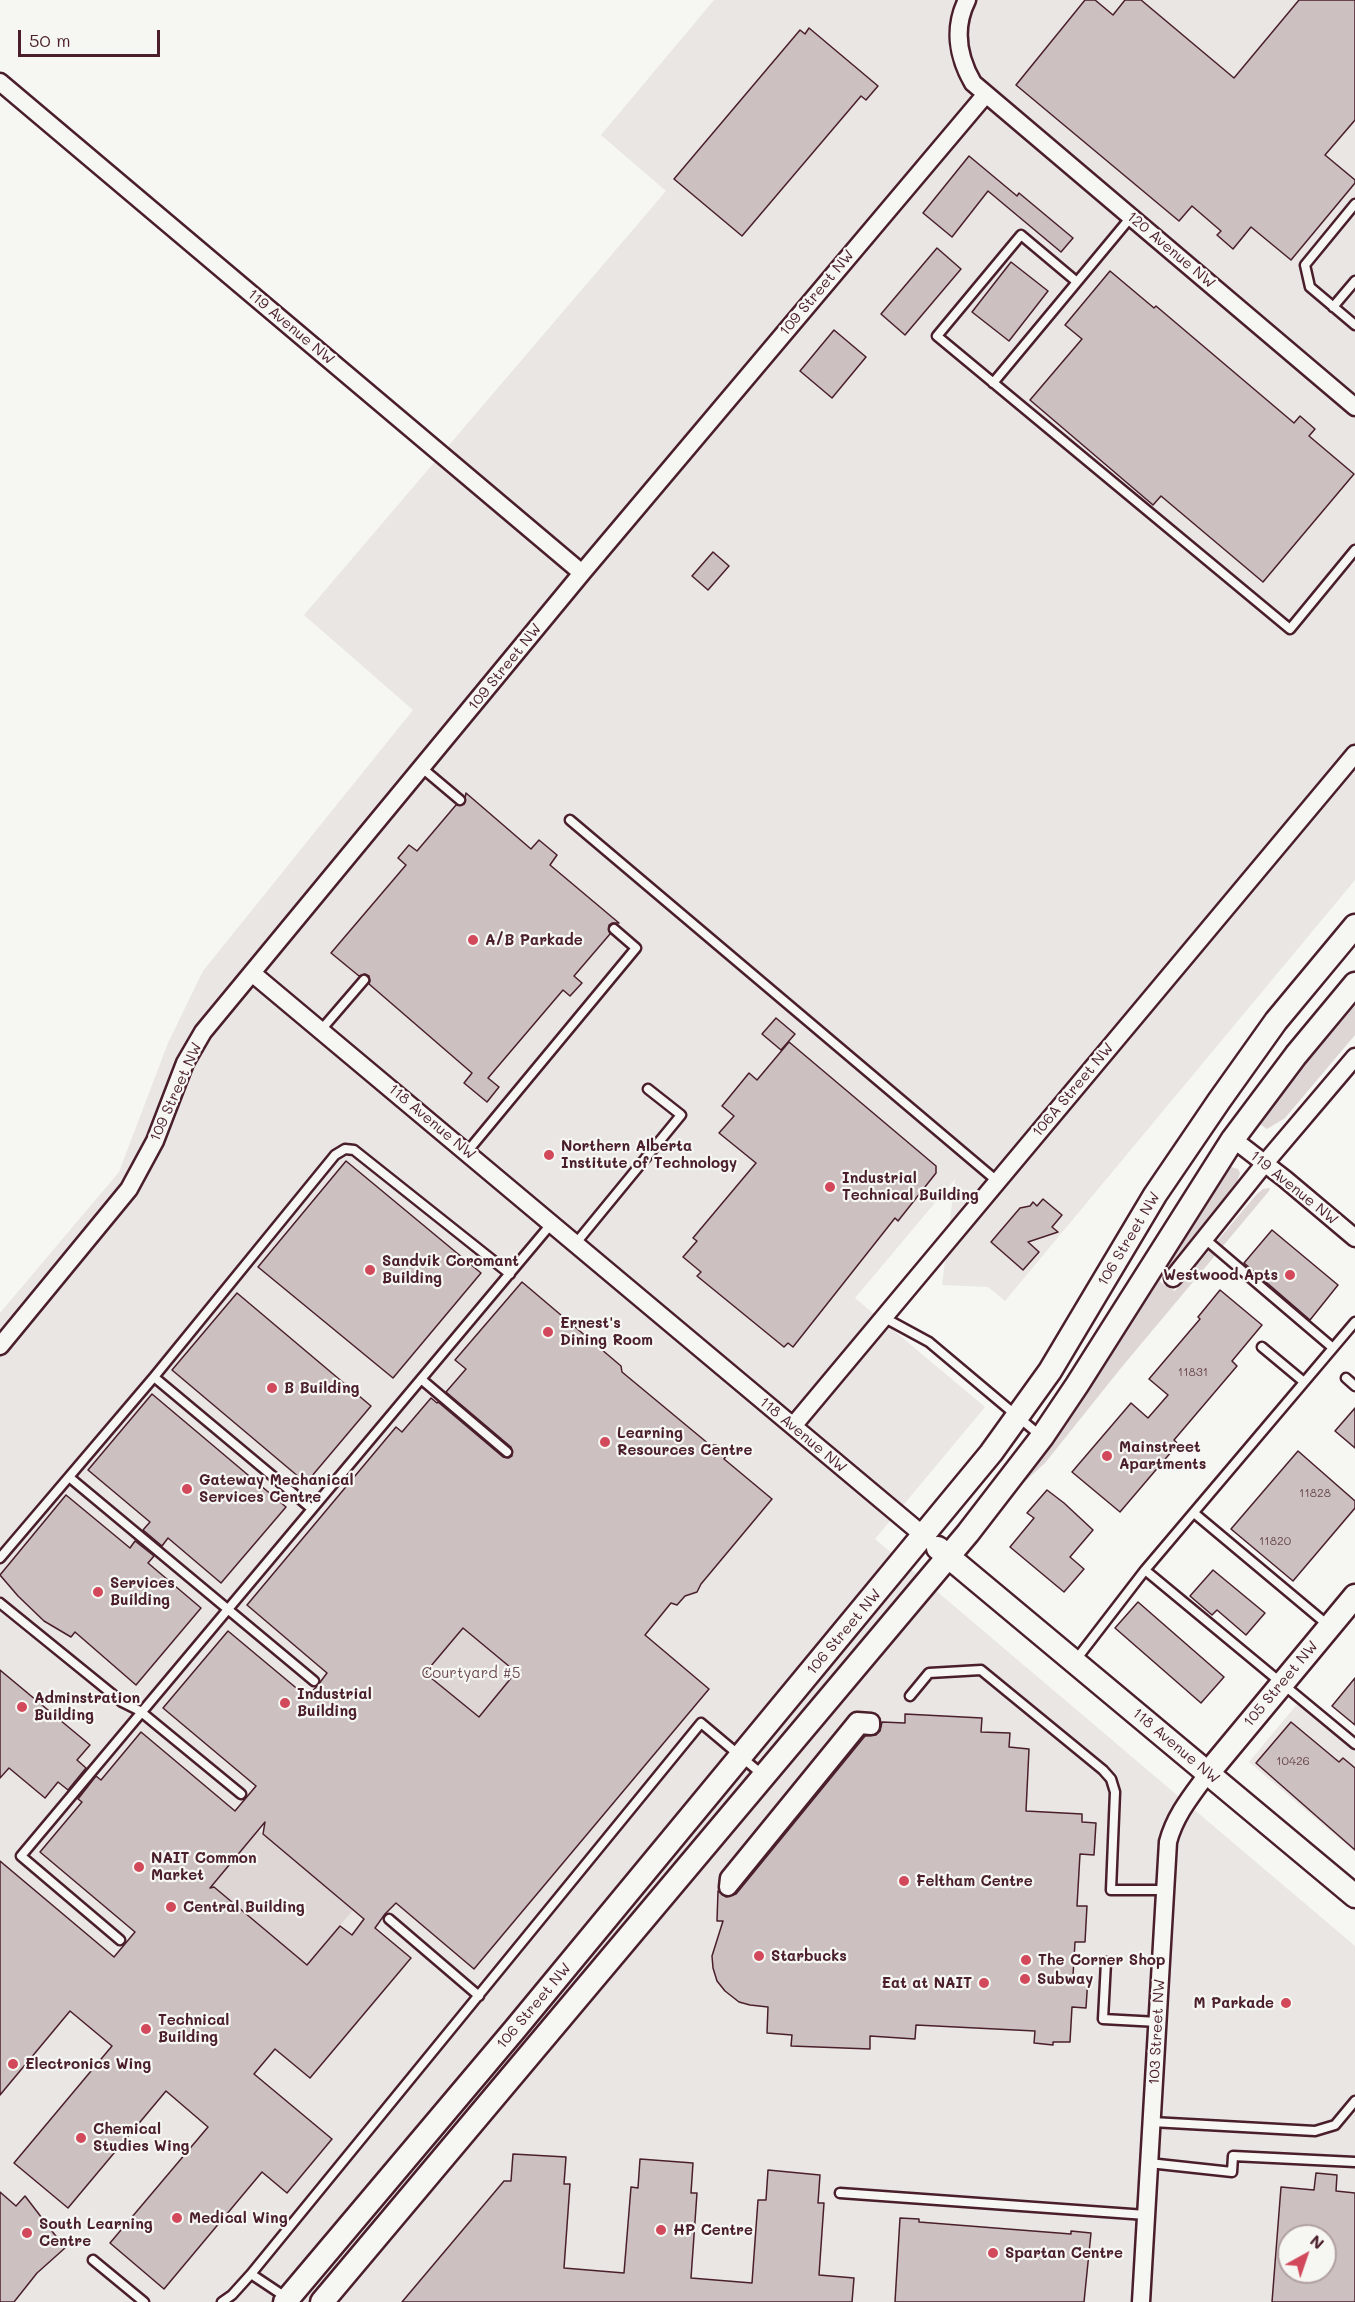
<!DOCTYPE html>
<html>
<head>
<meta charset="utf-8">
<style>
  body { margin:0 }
  #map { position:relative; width:1355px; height:2302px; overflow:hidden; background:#f6f6f2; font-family:Mali,sans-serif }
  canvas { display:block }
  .north { position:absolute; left:1277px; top:2224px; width:60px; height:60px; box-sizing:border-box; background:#f6f6f2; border:2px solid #b1a0a2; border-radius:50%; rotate:40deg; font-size:16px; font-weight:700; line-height:24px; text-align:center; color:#4a1f2b }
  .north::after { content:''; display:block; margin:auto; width:21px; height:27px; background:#d1495b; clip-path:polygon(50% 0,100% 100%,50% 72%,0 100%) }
  .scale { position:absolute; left:18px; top:30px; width:142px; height:27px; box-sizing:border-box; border:3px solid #4a1f2b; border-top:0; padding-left:8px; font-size:18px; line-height:21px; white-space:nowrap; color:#4a1f2b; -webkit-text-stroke:4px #f6f6f2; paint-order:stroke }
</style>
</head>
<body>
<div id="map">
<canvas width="1355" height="2302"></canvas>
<div class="north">N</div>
<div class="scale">50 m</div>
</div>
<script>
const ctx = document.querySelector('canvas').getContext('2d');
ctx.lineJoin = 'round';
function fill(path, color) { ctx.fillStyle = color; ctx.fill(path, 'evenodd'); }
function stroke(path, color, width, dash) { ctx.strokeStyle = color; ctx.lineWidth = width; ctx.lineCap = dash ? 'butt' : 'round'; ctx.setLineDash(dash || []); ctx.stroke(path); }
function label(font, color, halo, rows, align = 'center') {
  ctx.font = font + ' Mali,sans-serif'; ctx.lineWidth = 4.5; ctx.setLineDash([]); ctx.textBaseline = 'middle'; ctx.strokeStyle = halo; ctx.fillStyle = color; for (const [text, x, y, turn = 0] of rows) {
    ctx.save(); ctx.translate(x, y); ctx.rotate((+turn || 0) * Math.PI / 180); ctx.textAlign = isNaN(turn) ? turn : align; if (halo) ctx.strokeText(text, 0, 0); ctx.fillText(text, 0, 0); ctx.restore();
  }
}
fill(new Path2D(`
  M714,0H1355V880L1005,1301L988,1287L942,1285L955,1179L855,1298L985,1407L875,1539L1355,1946V2302H0V1313L119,1172L168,1043L203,971L413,710L304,615L666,191L601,135ZM1289,2236H1325V2272H1289Z
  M1299,1702L1355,1750V1852L1249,1762Z`), '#e9e6e3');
fill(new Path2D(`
  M1355,1002V1035L1285,1118L1267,1129L1261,1125L1266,1110Z
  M1231,1167L1238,1169L1240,1173L1235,1188L1161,1278L1160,1282L1175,1291L1256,1195L1263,1189L1270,1188L1269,1191L1121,1368L1045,1463L1021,1485L1086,1393L1225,1172Z
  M463,1628L516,1672L479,1717L425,1673Z
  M258,1830L353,1910L307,1965L212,1885Z`), '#ddd6d5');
const building = new Path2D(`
  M1085,0H1095L1113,15L1125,0H1141L1234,78L1299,0H1355V120L1325,155L1355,180V183L1291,260L1251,227L1233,249L1217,235L1221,231L1192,206L1179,221L1016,85Z
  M809,28L878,86L866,100L861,96L742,236L674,179L800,30L805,34Z
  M969,156L1017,196L1019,193L1073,238L1061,252L988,191L952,237L923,213Z
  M937,248L961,269L905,335L881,314Z
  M1011,262L1048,291L1009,341L972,312Z
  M1110,271L1154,308L1156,306L1294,423L1300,416L1315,429L1309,436L1354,474L1263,582L1161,496L1153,505L1030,400L1082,339L1065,325Z
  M834,330L866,357L832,398L800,371Z
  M713,552L729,566L708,590L692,576Z
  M466,793L531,849L539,840L557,855L550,865L619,923H612L609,925L610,934L574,976L582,983L570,996L563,990L488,1078L499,1087L487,1102L464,1083L472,1073L369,984L370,981L369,976L365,974L359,976L331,953L406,865L398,858L409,845L417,851L456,805L464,804Z
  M776,1018L795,1034L781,1050L762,1034Z
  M789,1042L936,1166V1173L898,1221L895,1218L793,1347L788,1343L784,1347L697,1276L701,1272L683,1257L697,1241L693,1238L756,1163L719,1133L734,1116L722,1106L749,1073L757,1080Z
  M346,1161L481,1273L393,1378L258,1267Z
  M1043,1199L1062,1215L1052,1227L1058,1232L1028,1242L1039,1252L1023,1270L991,1242L1020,1208L1030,1206L1033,1202L1037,1206Z
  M1272,1230L1338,1285L1310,1320L1244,1263Z
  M522,1282L621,1366L622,1372L710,1445H716L727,1455L724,1459L772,1499L701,1584L697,1592L685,1596L677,1605L671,1603L645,1635L709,1689L474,1969L396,1903L385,1914L375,1928L411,1958L310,2078L275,2049L254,2074L332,2139L287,2193L262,2172L164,2289L110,2243L208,2127L166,2091L68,2208L14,2163L112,2046L70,2011L0,2095V1861L114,1957L135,1932L40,1852L82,1802L78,1799L96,1776L101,1780L141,1732L235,1811L256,1786L163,1708L228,1631L307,1697L318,1685L327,1673L247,1605L396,1427L402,1432L431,1398L437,1403L438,1402L503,1457L509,1458L512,1456L511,1447L446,1392L466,1369L455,1360ZM463,1628L516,1672L479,1717L425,1673ZM265,1822L263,1834L364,1919L352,1935L340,1926L307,1965L214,1887L210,1888Z
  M1220,1290L1262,1325L1232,1361L1237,1366L1174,1440L1178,1444L1120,1512L1072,1472L1131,1403L1148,1418L1168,1395L1149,1379L1200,1319L1198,1317Z
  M237,1293L371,1406L306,1483L172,1370Z
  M152,1394L286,1507L221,1583L168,1538L162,1546L143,1530L150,1522L88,1470Z
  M1355,1408V1448L1335,1431Z
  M1298,1451L1355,1501V1508L1293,1581L1231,1529Z
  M1047,1490L1064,1503L1093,1530L1070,1557L1084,1569L1064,1592L1010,1547L1034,1518L1027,1513Z
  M66,1495L130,1548L135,1541L154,1556L148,1563L201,1608L136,1685L75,1632L71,1637L44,1621L18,1596L0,1575Z
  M1213,1570L1265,1613L1246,1635L1217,1610L1212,1615L1190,1596Z
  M1138,1602L1224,1677L1201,1703L1115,1628Z
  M0,1670L90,1745L77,1760L86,1768L68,1790L58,1782L45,1798L9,1768L0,1778Z
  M1355,1678V1725L1332,1706Z
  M905,1714L982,1718L981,1732L1010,1733L1009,1747L1029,1749L1026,1811L1082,1814V1822L1096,1823L1094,1855L1080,1854L1077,1906H1087L1085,1942H1075L1073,1976L1088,1977L1086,2008L1072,2007L1070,2042H1053V2045L1034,2043L1035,2031L916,2025L915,2039L870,2036V2049L791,2046L792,2035L767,2033L768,2007L750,2005L739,2002L725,1991L717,1981L713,1968L712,1956L723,1921H717L718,1891L726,1897L736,1894L865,1736L876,1735L880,1731L882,1722L905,1723Z
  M1291,1722L1339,1762L1343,1758L1355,1768V1850L1256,1763Z
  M513,2154L566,2157L564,2184H570L564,2268L624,2273L631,2187L638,2188L640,2159L693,2163L691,2193H697L691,2278L752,2283L758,2200H766L768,2170L820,2175L818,2203H824L819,2275L854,2278L852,2302H402L504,2181H511Z
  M1316,2173L1337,2175L1336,2191L1355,2193V2302H1272L1281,2187L1314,2190ZM1289,2236H1325V2272H1289Z
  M0,2192L16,2206L25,2196L65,2248L37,2273L14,2302H0Z
  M900,2218L919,2219V2222L1071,2234V2231L1091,2233L1084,2302H895Z`);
fill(building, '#ccc1c0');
stroke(building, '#4a1f2b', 1.5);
const lane = new Path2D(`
  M1355,204L1305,265L1310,287L1355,325
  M1077,282L1021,235L937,336L1290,629L1355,550
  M1333,307L1355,281
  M993,383L1131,217
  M422,768L460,800
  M570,820L997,1181
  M321,1030L364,980
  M467,1152L636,948L614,929
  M1205,1239L1333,1348
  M576,1243L681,1115L648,1089
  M883,1317L929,1342L1042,1437
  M1262,1347L1304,1382
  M154,1377L312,1509
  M1346,1378L1355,1386
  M421,1379L507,1452
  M69,1477L314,1681
  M1194,1513L1329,1626
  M0,1558L154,1377L335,1155L345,1149L354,1150L510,1274
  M1145,1570L1355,1744
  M0,1603L122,1702L140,1711L241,1794
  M1075,1661L1145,1570L1355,1322
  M910,1696L929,1673L981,1670L1103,1770L1111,1779L1115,1792L1111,1890H1165
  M389,1919L479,1996
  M120,1940L21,1856L552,1223
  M1106,1962L1103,2019L1158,2022
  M1152,2122L1315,2131L1335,2125L1355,2101
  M1149,2163L1232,2172L1233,2156L1355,2162
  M840,2193L1146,2215
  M93,2260L144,2302
  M287,2298L251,2274L701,1723L764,1776
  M222,2302L232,2295L251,2274`);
const street = new Path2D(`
  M967,0C953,28 958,57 973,83L1355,407
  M0,82L582,573
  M252,973L923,1535
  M1233,1139L1285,1179L1355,1238
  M1173,1278L1265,1163L1355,1057
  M0,1346L129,1189L155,1141L185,1063L203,1032L582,573L986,94
  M793,1426L1355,754
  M857,1721L871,1722V1726L860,1725L728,1887L729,1878Z
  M1141,2302L1168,1842C1175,1815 1192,1795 1208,1773`);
const secondary = new Path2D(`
  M938,1548L1355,1896
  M1208,1773L1355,1596
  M285,2302L516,2028L991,1453L1050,1371L1155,1195L1219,1101L1276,1021L1355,926
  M322,2302L968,1533L1042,1437L1077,1385L1233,1139L1296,1055L1355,984`);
stroke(lane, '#4a1f2b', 13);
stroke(street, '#4a1f2b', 21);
stroke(secondary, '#4a1f2b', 27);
stroke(lane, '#f6f6f2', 8);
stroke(street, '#f6f6f2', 16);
stroke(secondary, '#f6f6f2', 22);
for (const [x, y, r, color] of [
  [473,940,6,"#d1495b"],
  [549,1155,6,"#d1495b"],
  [830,1187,6,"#d1495b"],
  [370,1270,6,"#d1495b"],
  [1290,1275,6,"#d1495b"],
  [548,1332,6,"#d1495b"],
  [272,1388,6,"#d1495b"],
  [605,1442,6,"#d1495b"],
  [1107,1456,6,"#d1495b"],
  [187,1489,6,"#d1495b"],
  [98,1592,6,"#d1495b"],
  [285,1703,6,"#d1495b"],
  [22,1707,6,"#d1495b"],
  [139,1867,6,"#d1495b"],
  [904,1881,6,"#d1495b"],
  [171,1907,6,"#d1495b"],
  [759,1956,6,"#d1495b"],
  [1026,1960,6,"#d1495b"],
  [1025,1979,6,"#d1495b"],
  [984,1983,6,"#d1495b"],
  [1286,2003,6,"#d1495b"],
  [146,2029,6,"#d1495b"],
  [13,2064,6,"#d1495b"],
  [81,2138,6,"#d1495b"],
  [177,2218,6,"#d1495b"],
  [661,2230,6,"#d1495b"],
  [27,2233,6,"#d1495b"],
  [993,2253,6,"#d1495b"]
]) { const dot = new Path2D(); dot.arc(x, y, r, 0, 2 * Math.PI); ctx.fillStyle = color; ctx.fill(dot); stroke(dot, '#f6f6f2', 2); }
label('12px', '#6a4850', null, [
  ["11831",1193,1372],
  ["11828",1315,1493],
  ["11820",1275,1541],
  ["10426",1293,1761]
]);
label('15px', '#4a1f2b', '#f6f6f2', [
  ["120 Avenue NW",1171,250,40],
  ["109 Street NW",817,293,-50],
  ["119 Avenue NW",291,327,40],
  ["109 Street NW",505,667,-51],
  ["106A Street NW",1073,1090,-50],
  ["109 Street NW",176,1092,-66],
  ["118 Avenue NW",432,1122,40],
  ["119 Avenue NW",1294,1188,39],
  ["106 Street NW",1129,1239,-59],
  ["118 Avenue NW",803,1435,40],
  ["106 Street NW",844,1632,-50],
  ["105 Street NW",1281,1684,-50],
  ["118 Avenue NW",1176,1746,40],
  ["106 Street NW",534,2006,-50],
  ["103 Street NW",1157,2032,-87]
]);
label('bold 15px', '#4a1f2b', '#f6f6f2', [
  ["A/B Parkade",485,940],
  ["Northern Alberta",561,1146],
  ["Institute of Technology",561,1163],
  ["Industrial",842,1178],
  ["Technical Building",842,1195],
  ["Sandvik Coromant",382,1261],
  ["Building",382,1278],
  ["Westwood Apts",1278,1275,"right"],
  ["Ernest's",560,1323],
  ["Dining Room",560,1340],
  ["B Building",284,1388],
  ["Learning",617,1433],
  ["Resources Centre",617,1450],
  ["Mainstreet",1119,1447],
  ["Apartments",1119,1464],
  ["Gateway Mechanical",199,1480],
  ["Services Centre",199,1497],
  ["Services",110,1583],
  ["Building",110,1600],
  ["Industrial",297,1694],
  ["Building",297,1711],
  ["Adminstration",34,1698],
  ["Building",34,1715],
  ["NAIT Common",151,1858],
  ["Market",151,1875],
  ["Feltham Centre",916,1881],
  ["Central Building",183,1907],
  ["Starbucks",771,1956],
  ["The Corner Shop",1038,1960],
  ["Subway",1037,1979],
  ["Eat at NAIT",972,1983,"right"],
  ["M Parkade",1274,2003,"right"],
  ["Technical",158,2020],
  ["Building",158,2037],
  ["Electronics Wing",25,2064],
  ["Chemical",93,2129],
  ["Studies Wing",93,2146],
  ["Medical Wing",189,2218],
  ["South Learning",39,2224],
  ["Centre",39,2241],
  ["HP Centre",673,2230],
  ["Spartan Centre",1005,2253]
], 'left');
label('15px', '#6f4d56', '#f6f6f2', [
  ["Courtyard #5",471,1673]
]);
</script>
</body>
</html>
